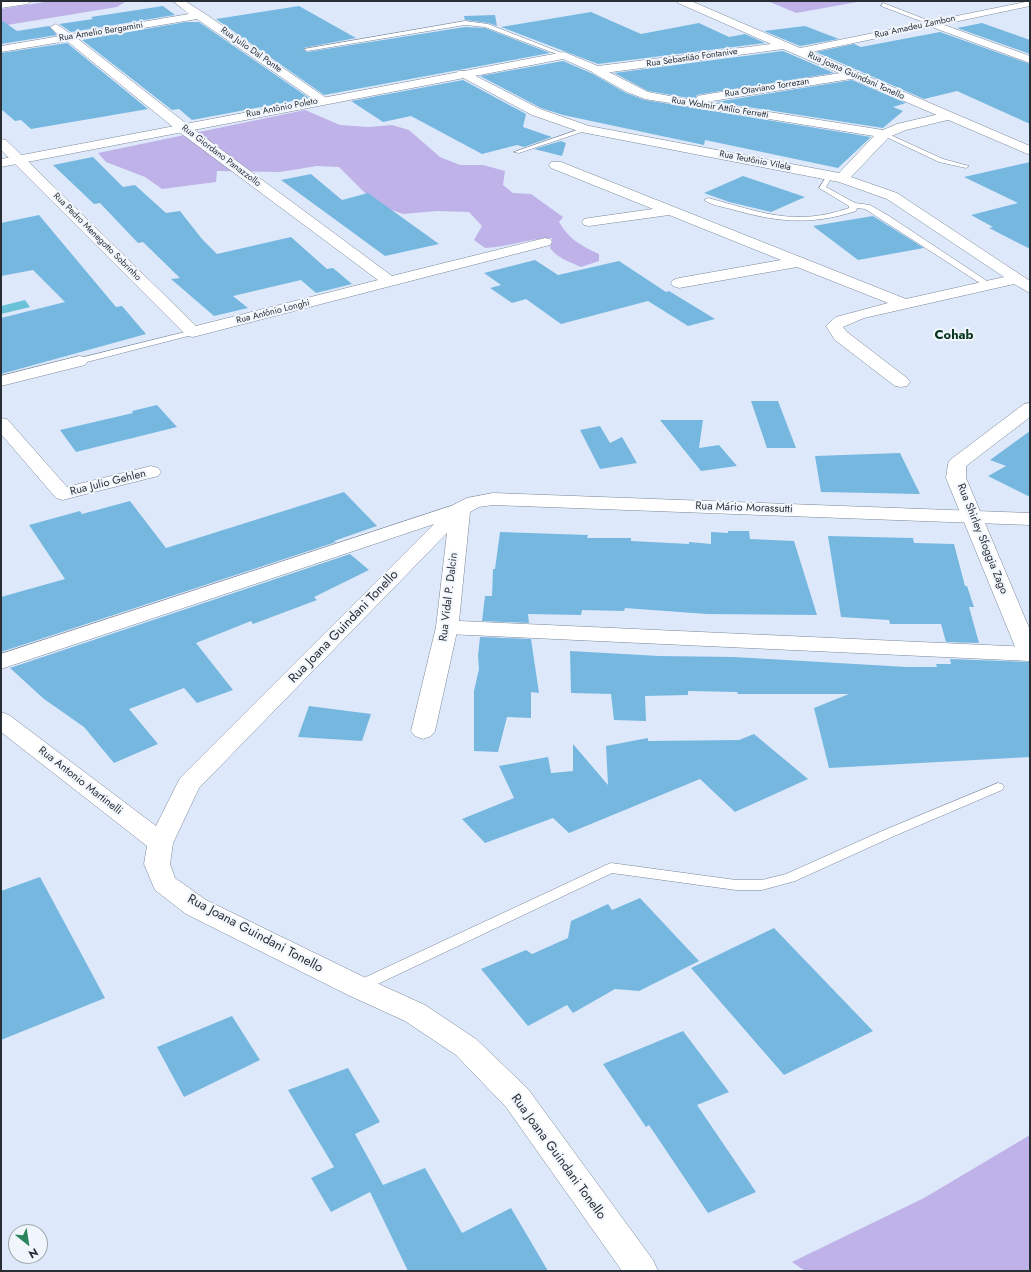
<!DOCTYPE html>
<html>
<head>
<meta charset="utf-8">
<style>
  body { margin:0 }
  #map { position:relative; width:1031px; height:1272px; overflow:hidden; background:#dde9fb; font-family:Jost,sans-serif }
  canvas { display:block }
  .frame { position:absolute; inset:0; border:2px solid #292e34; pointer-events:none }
  .north { position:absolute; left:8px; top:1224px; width:40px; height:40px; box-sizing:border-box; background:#f1f6fd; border:1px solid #a1a6ad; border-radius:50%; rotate:150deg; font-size:11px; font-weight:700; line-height:16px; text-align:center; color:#292e34 }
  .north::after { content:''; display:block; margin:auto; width:14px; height:18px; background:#2b855b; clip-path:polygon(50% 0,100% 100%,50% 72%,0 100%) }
</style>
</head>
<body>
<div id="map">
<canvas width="1031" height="1272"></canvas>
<div class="frame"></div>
<div class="north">N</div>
</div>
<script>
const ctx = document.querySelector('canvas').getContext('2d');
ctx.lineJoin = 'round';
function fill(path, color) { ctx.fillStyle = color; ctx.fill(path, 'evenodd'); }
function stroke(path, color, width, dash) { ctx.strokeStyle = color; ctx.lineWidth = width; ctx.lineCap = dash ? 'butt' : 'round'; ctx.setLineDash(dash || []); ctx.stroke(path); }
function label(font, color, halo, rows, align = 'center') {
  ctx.font = font + ' Jost,sans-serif'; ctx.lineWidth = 4; ctx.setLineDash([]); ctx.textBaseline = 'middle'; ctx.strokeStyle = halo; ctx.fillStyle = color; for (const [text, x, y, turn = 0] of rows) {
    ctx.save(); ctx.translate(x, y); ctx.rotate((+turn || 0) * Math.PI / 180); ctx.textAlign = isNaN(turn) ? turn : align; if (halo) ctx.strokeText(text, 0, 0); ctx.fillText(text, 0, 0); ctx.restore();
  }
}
fill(new Path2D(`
  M51,1H124L125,2L117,7L1,26V9Z
  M863,1L796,13L770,2L771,1Z
  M305,110L340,125L368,127L392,125L409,130L440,157L460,165H483L505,171L503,185L513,193L531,194L563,217L559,222C569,239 581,246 599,254V261L581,267C570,262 557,258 550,248L552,238C528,238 509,247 485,248L474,240L482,226L469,212L437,211L403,214L386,208L371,199L339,167L317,166L280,172L217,171L216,182L162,189L145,177L106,162L98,153Z
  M1030,1135V1271H805L792,1262L924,1198Z`), '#bfb2e8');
fill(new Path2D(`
  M25,300L30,307L1,314V306Z`), '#6bc1d8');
fill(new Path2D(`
  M163,6L175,15L71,32L59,24L93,19L91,17Z
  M299,6L356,38L303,48L307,52L465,27L485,28L550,53L324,95L216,19Z
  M591,12L641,34L699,23L729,37L745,34L765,43L598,64L501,27Z
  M495,15L497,26L488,23L465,20L464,16Z
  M1,20L17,31L49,26L57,35L1,44Z
  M186,22H199L309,98L192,120L179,109L172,110L82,40Z
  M982,23L1030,40V54L957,28Z
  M805,26L839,39L800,46L764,31Z
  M940,32L1030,64V124L957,91L924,99L816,52L854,44L861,47Z
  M67,43L148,109L31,129L21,120L15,121L1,109V53Z
  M783,51L834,73L702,94L697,95L695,99L648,91L614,73Z
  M563,61L591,73L626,93L645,100L871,137L838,168L705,140L704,145L563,115L541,108L480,76Z
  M463,80L526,114L523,127L552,137L524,147L517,145L482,154L411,116L383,122L351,101Z
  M852,80L906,103L893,107L903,111L883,128L716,102Z
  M561,141L566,143L562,156L534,149Z
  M93,157L123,187L135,185L166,213L180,211L202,239L217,254L291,237L327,269L333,268L352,284L316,293L301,280L233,296L248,308L214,316L171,279L180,278L143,242L138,243L100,203L94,204L53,165Z
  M1030,162V249L989,228L993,227L971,215L1018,203L964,177Z
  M311,174L342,200L368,193L439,244L385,256L281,180Z
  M743,176L805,197L771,212L729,202L704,193Z
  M39,215L116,307L122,306L146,334L1,374V318L65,302L33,270L1,276V223Z
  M873,216L924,248L858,260L813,226Z
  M535,260L558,275L619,261L666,292L669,291L715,319L688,326L648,301L561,324L526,299L512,303L490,288L501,285L484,273Z
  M751,401H778L796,448H767Z
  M157,405L177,427L76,452L60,430L133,413L132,411Z
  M660,420H703L699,448L719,445L737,466L701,471Z
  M600,426L610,443L622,437L637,463L600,469L580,430Z
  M1030,431V497L988,476L1006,466L990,460Z
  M900,453L920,494L821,492L815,456Z
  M344,492L377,526L334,541L336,542L1,652V597L65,579L29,525L80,511L82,514L130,501L166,548Z
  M728,531H749L750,539L794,541L817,615L707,614L625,608L624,611L582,610L581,615L528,614L529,623L482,621L485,596H492L493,569H495L500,532L588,535L587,538H631V541L689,544V542L711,544V532L728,533Z
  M828,536L913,538L914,543L954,544L965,586H967L974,607H969L979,643L946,642L941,624H890L889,620L841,617Z
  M350,554L369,570L314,597L317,600L253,624L251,621L196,643L233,690L197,703L184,688L129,709L158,744L114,763L84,727L44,699L10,668Z
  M480,637L531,639L539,693L531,692V718L507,717L498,752L474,751V691L479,669L478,656Z
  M570,651L659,656L734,657L907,667H937L936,664H951L950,659L1030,662V757L829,768L814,708L849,694H738L737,692L688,691V695L645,696L646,721L614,720L611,694L571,693Z
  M309,706L371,714L362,741L298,737Z
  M754,734L808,779L735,812L700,779L569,833L553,818L485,843L462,819L514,798L499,766L548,757L551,773L573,771V744L608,785L606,746L648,738V741L739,740Z
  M40,877L105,998L1,1040V891Z
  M640,898L699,961L639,991L615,989L573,1013L567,1005L528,1026L481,969L526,950L532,954L568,938L571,921L608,904L612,910Z
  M774,928L873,1031L784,1075L691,968Z
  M232,1016L260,1060L184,1097L157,1047Z
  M683,1031L729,1092L697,1105L756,1192L708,1213L649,1125L646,1127L603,1064Z
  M348,1068L380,1122L355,1134L383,1185L425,1168L462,1233L511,1208L548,1271H408L370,1192L331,1212L311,1178L334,1167L288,1090Z`), '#76b7e0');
const lane = new Path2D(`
  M883,3L935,23L936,24L931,25L881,6Z
  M465,21L488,24L567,55L562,56L485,27L465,25L307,51L304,49Z
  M586,127L589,129L588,130L519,153L514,152Z
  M882,133H886L943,159L969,166L966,168L939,162L882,135Z
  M828,174L833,175L826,187L855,203L870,205L889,216L993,285L986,287L865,209L857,208L856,211C810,226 776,222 731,209C723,207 711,205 704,200L708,198C761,212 794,227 849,208V206L819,188Z
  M193,330H196V334L79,364L75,361L76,359Z
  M998,783L1002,784L1004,787L1002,790L892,837L795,881L762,890H736L612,873L363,991L358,992L353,991L351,987L353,983L606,865L611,863L736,880H762L786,874L882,831Z`);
const street = new Path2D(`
  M32,1L27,4L1,8V2Z
  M173,1H185L204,13L329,100L327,103H319L197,19L78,39L188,125L392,276L545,238L550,239L552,242L550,245L193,337L187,336L1,150V139L6,140L196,326L378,280L178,131L67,41L1,52V46L60,36L50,27L56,24L71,34L189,14Z
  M933,21L1030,56V63L929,26L928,24L929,22Z
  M597,66L648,92L697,101L696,99L698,96L702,95L853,71L857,72L859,75L857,78L706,102L883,130L897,124L948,112L952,113L954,116L952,119L906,130L889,137L851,177L897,193L1030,281V293L1014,284L864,318L843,327L847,332L907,378L910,382L907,386L901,387L895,386L835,340L826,326L836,317L888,303L797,267L679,288L673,286L671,283L673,280L679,278L781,260L669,215L589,226L584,225L582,222L584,219L589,218L653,209L551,168L549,165L551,162H561L906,299L1004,277L887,199L839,182L581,132L532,115L456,74L458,71H466L540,109L589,126L839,173L874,136L645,99L627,92L593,73L591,70Z
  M79,356L85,357L88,361L85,365L1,386V376Z
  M1030,403V417L966,466V478L1030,630L1029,661L1021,659L1018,654L946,478L948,464L950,460L1024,404Z
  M1,418L7,419L67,487L151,466L158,468L161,472L158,476L70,498L63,500L56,498L1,434Z
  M460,503L467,505L470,509L467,513L1,669V654Z
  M447,620L455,622L458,627L435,731L431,736L423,739L415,736L411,731L436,627L439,622Z`);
const secondary = new Path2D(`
  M677,1H691L800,48L1030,1V6L811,52L1030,146V155L783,49L597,74L563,59L1,167V159L564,52L598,66L771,44L678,3Z
  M493,493L1030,513V525L493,505L479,507L470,512L459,621L1030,647V661L447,634L439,632L436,627L447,533L199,788L173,843L170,864L175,878L206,900L368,979L425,1005L476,1039L528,1089L653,1260L658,1271H622L506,1107L456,1055L405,1021L348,995L186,914L155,890L144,864L147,846L1,732V712L9,715L156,826L180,778L453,505L467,498Z`);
stroke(lane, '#7a8696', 1);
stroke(street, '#7a8696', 1);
stroke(secondary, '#7a8696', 1);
fill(lane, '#fff');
fill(street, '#fff');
fill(secondary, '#fff');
label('9px', '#292e34', '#f1f6fd', [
  ["Rua Amadeu Zambon",915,27,-12],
  ["Rua Amelio Bergamini",101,32,-9],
  ["Rua Julio Dal Ponte",251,50,35],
  ["Rua Sebastião Fontanive",692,58,-8],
  ["Rua Joana Guindani Tonello",856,76,24],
  ["Rua Otaviano Torrezan",767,88,-9],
  ["Rua Antônio Poleto",282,108,-11],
  ["Rua Wolmir Attílio Ferretti",720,108,9],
  ["Rua Giordano Panazzollo",221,156,37],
  ["Rua Teutônio Vilela",755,161,11],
  ["Rua Pedro Menegotto Sobrinho",97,237,45],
  ["Rua Antônio Longhi",273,312,-14]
]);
label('11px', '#292e34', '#f1f6fd', [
  ["Rua Julio Gehlen",108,483,-14],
  ["Rua Mário Morassutti",744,508,2],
  ["Rua Shirley Sfoggia Zago",982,539,68],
  ["Rua Vidal P. Dalcin",449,597,-83],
  ["Rua Antonio Martinelli",80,781,38]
]);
label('bold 13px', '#0a3622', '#f1f6fd', [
  ["Cohab",954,336]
]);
label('13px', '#292e34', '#f1f6fd', [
  ["Rua Joana Guindani Tonello",344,627,-46],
  ["Rua Joana Guindani Tonello",255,934,28],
  ["Rua Joana Guindani Tonello",558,1157,54]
]);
</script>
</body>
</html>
